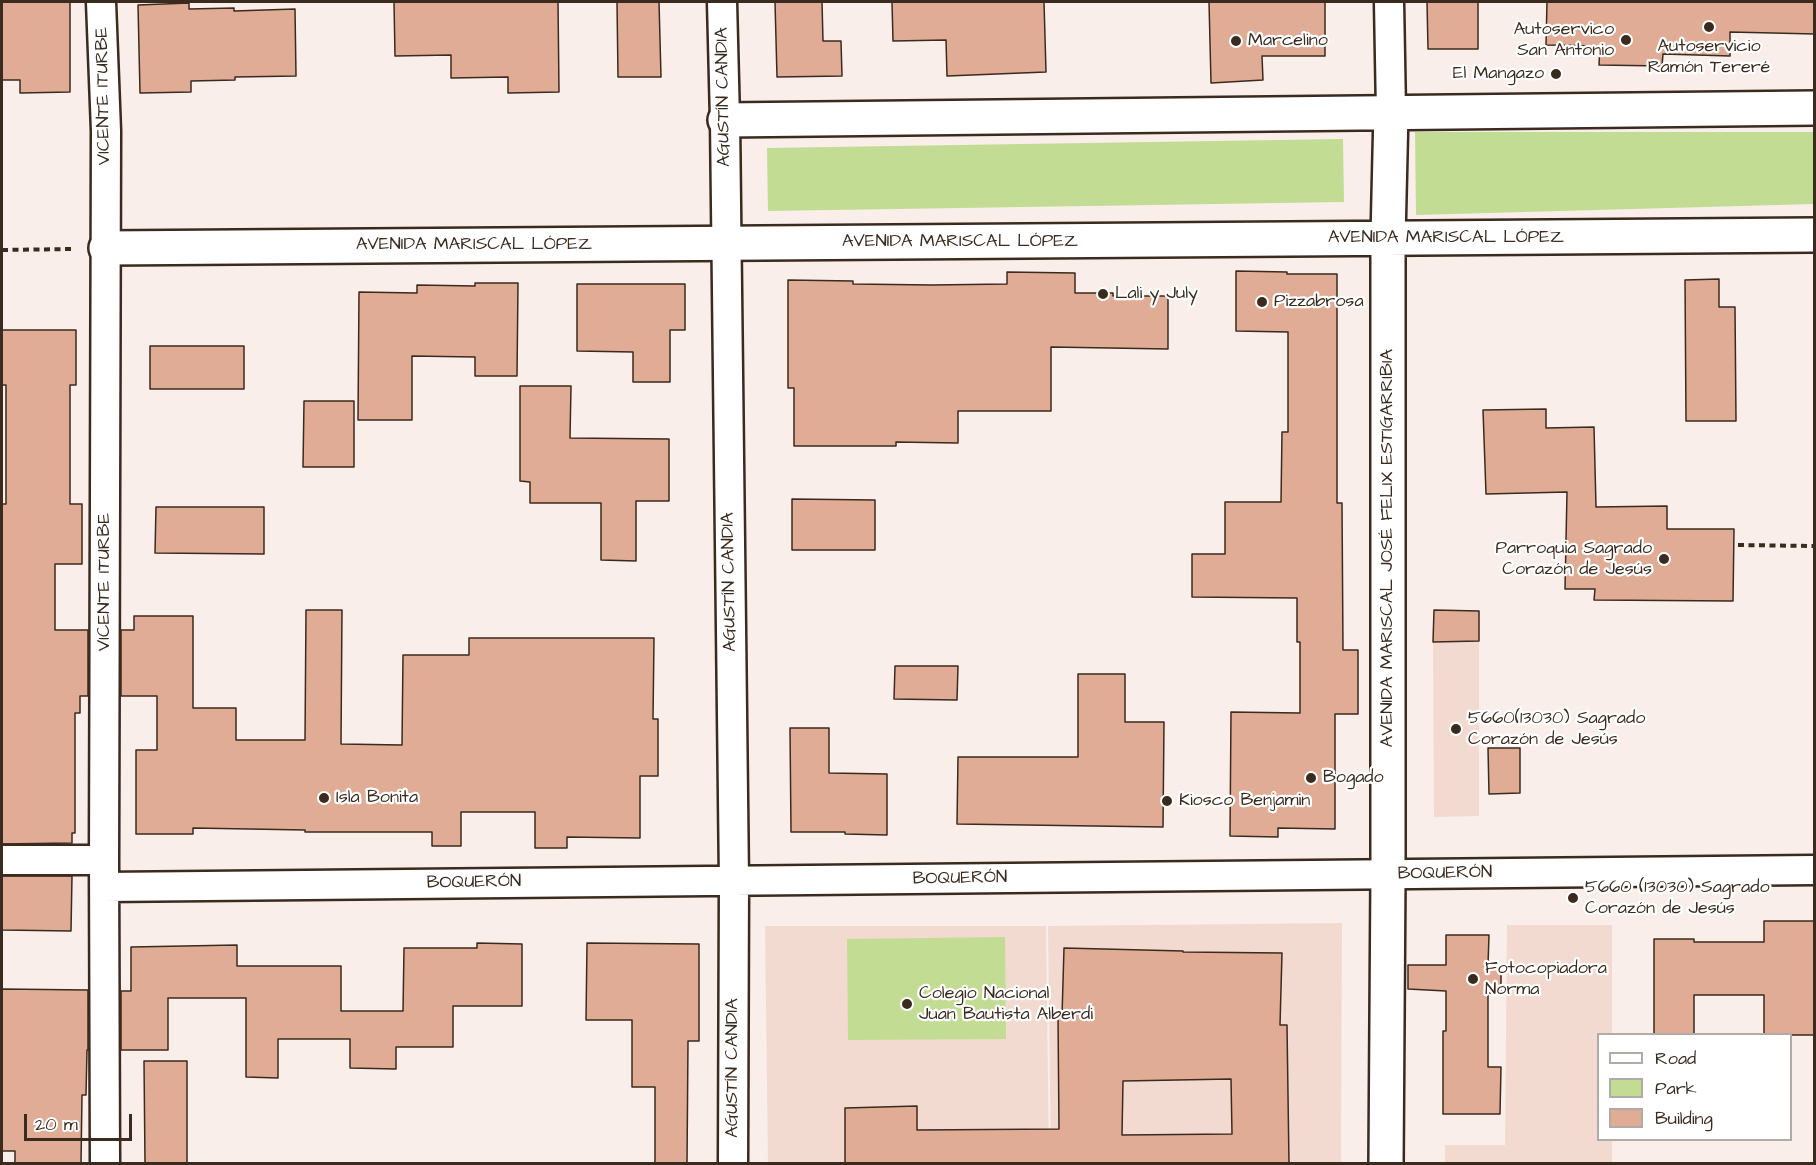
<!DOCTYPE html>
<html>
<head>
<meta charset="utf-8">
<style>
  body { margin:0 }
  #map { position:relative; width:1816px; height:1165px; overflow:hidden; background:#f9eeea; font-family:"Architects Daughter",sans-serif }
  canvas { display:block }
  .frame { position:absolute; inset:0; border:3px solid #3b2a1e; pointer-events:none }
  .legend { position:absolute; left:1597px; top:1033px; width:195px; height:108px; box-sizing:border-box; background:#fff; border:2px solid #b1aaa5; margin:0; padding:8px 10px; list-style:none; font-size:18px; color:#3b2a1e }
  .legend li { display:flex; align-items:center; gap:12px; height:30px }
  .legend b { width:30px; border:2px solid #b1aaa5 }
  .scale { position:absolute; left:24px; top:1114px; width:108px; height:27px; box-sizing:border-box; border:3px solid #3b2a1e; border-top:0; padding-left:8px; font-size:18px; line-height:21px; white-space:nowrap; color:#3b2a1e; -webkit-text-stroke:4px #fff; paint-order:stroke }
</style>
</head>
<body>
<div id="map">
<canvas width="1816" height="1165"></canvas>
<div class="frame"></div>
<ul class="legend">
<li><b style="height:8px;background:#fff"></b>Road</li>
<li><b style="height:16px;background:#c3dc93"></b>Park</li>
<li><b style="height:16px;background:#e1ac95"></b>Building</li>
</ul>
<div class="scale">20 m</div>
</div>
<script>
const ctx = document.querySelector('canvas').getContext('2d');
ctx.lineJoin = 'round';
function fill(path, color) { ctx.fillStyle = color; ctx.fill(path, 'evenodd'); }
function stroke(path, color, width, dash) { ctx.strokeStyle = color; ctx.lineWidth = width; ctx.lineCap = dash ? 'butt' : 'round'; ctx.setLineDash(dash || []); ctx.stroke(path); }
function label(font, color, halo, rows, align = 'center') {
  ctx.font = font + ' "Architects Daughter",sans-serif'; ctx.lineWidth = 4.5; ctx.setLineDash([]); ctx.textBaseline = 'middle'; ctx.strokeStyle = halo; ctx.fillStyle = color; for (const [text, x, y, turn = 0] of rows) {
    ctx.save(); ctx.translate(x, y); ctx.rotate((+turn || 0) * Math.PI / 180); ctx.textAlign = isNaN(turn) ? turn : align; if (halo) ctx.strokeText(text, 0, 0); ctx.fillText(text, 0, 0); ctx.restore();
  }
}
fill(new Path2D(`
  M1479,641V816L1434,817L1433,642Z
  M1342,923L1341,1163H1051L1048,926Z
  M1507,925H1612V1034H1598V1140H1612V1163H1445V1145H1505Z
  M765,926H1046L1049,1163H768Z`), '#f2dad0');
fill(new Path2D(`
  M1415,132H1814V204L1416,215Z
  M1343,139L1344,202L768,211L767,148Z
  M1005,937L1006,1039L848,1040L847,939Z`), '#c3dc93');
const building = new Path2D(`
  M2,2H70V92L20,93V80H2Z
  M394,2H558L559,92L508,93V77L451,78V55L395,56Z
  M617,2H659L661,77H618Z
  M775,2H822L823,41H841L842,76L777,77Z
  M892,2H1044L1046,72L947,76L946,40L893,41Z
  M1209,2H1325V56H1262L1263,80L1211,83Z
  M1427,2H1478V49H1428Z
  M1547,2H1815V34L1730,32V56L1663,54L1662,66L1599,65L1600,46L1546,45Z
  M189,3V9L234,8V11L295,9L296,76L235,77V80L191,81V92L140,93L138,5Z
  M1236,271L1287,272V274H1337V503H1342L1343,650H1358V714H1335V829L1278,828V837L1230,836L1231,712L1300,713V642H1297V598L1192,597V554H1225V502H1281L1282,432H1288V332L1236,331Z
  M1007,272L1075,273V293H1113V296H1168V349L1051,347V411H958V443L896,442V446H794V388H788V280L853,281V284L932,285L1007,284Z
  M1719,279V307H1735L1736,421H1686L1685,280Z
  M475,283H518L517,376H475V357L412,356V420H358L359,292L417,293V285L475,286Z
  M577,284H685V330H670V382H633V352L577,351Z
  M2,330H76V385H70V504H82V564H55V630H88V696H80V713H75V833H72V843L2,844V504H6V385H2Z
  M150,346H244V389H150Z
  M520,386H571L570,438L669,439V501H636V561L601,560V503H530V482L520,481Z
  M304,401H354V467H303Z
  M1546,409V428L1594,427L1596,507L1667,506V529H1734L1733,601L1594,600L1595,589H1565L1567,492L1486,494L1483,410Z
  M792,499L875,500V550H792Z
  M156,507H264V554L155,553Z
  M306,610H342L341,744L402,745L403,655H469V638H654L653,719H658V776H640V838L567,837V848H535V812H461V846H432V832H305V830L193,828V834H136V750H157V696H121V630H134V616H193V708H236V740H305Z
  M1434,610L1479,611V641L1433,642Z
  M895,666H958L957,700L894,699Z
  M1078,674H1125V722H1164L1163,827L957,824L958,757H1078Z
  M790,728H829V773L887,774V835L845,834V832H791Z
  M1488,748H1520V793L1489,794Z
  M2,876H72L71,931L2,930Z
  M1764,921H1815V1035H1764V995H1694V1035H1654V939H1694V942H1764Z
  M1446,935H1489L1488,965H1501V993H1488V1067H1501L1500,1114H1443V1031H1446V991L1408,989V965H1446Z
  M477,943L522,944V1006H453V1047H396V1069L350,1068V1039H278V1078L246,1077V998H168V1050H121V991H131V947L237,945V966H341V1011H403L404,948H477Z
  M587,943L699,944V1041H688L687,1164H655V1087H632V1020H586Z
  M1064,948L1183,951V952L1282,953L1280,1025H1287L1289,1164H845V1108L917,1106V1130L1059,1129L1058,1016H1062ZM1231,1079L1232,1134L1122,1135L1123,1081Z
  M2,989L88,990V1050H87L86,1095H82L81,1164H15V1151H2Z
  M144,1061H187V1164H145Z`);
fill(building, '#e1ac95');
stroke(building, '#3b2a1e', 1.5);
const street = new Path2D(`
  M101,2L106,131L104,860L105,1164
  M722,2L725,120L734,881L733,1164
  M1389,2L1391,112
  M2,860H104
  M105,887L1814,870`);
const secondary = new Path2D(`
  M725,120L1814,108
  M106,248L1814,235
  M1386,1164L1388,874V238L1391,112`);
stroke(street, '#3b2a1e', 33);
stroke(secondary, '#3b2a1e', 38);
stroke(new Path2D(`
  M2,250L73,249
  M1738,545L1814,546`), '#3b2a1e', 4, [6, 4.5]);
stroke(street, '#fff', 28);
stroke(secondary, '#fff', 33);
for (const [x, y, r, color] of [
  [1709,27,6,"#3b2a1e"],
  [1626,40,6,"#3b2a1e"],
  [1236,41,6,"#3b2a1e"],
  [1556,74,6,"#3b2a1e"],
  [1103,294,6,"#3b2a1e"],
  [1262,302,6,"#3b2a1e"],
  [1664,559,6,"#3b2a1e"],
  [1456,729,6,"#3b2a1e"],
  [1311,778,6,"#3b2a1e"],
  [324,798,6,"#3b2a1e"],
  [1167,801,6,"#3b2a1e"],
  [1573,898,6,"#3b2a1e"],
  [1473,979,6,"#3b2a1e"],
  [907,1004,6,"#3b2a1e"]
]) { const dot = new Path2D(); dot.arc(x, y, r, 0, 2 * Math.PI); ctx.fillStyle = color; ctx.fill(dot); stroke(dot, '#fff', 2); }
label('18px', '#3b2a1e', '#fff', [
  ["Autoservico",1614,30,"right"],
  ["San Antonio",1614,51,"right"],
  ["Marcelino",1248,41],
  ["Autoservicio",1709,47,"center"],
  ["Ramón Tereré",1709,68,"center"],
  ["El Mangazo",1544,74,"right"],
  ["Lali y July",1115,294],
  ["Pizzabrosa",1274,302],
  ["Parroquia Sagrado",1652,549,"right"],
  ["Corazón de Jesús",1652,570,"right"],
  ["5660(13030) Sagrado",1468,719],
  ["Corazón de Jesús",1468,740],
  ["Bogado",1323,778],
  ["Isla Bonita",336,798],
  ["Kiosco Benjamin",1179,801],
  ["5660 (13030) Sagrado",1585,888],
  ["Corazón de Jesús",1585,909],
  ["Fotocopiadora",1485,969],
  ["Norma",1485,990],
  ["Colegio Nacional",919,994],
  ["Juan Bautista Alberdi",919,1015]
], 'left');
label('18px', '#3b2a1e', '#fff', [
  ["VICENTE ITURBE",104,96,-91],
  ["AGUSTÍN CANDIA",724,97,-91],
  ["AVENIDA MARISCAL LÓPEZ",1446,238],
  ["AVENIDA MARISCAL LÓPEZ",960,242],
  ["AVENIDA MARISCAL LÓPEZ",474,245],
  ["AVENIDA MARISCAL JOSÉ FELIX ESTIGARRIBIA",1388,548,-90],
  ["VICENTE ITURBE",105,582,-90],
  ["AGUSTÍN CANDIA",730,582,-91],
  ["BOQUERÓN",1445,874,-1],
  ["BOQUERÓN",960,879,-1],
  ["BOQUERÓN",474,883,-1],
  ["AGUSTÍN CANDIA",733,1068,-90]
]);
</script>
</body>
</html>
